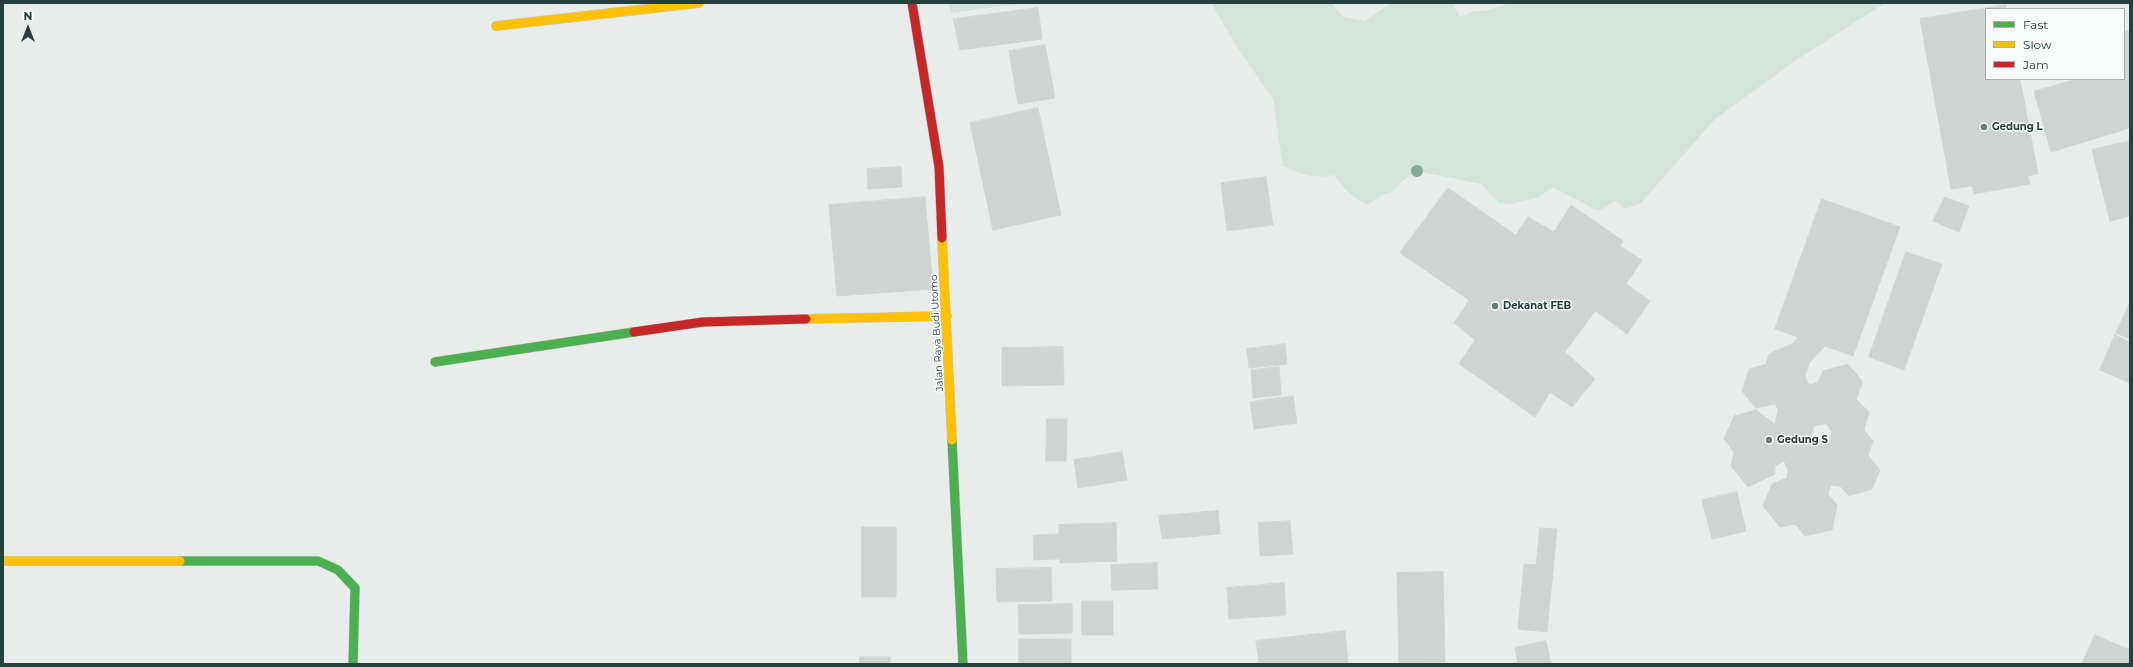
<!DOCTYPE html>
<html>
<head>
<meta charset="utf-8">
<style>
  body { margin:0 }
  #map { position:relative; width:2133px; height:667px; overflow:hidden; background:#e8eceb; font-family:Montserrat,sans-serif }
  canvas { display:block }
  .frame { position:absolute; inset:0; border:4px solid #25403d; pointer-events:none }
  .legend { position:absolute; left:1985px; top:8px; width:140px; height:72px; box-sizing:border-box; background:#f7fbf9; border:1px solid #a3b0ae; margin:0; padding:5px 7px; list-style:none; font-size:12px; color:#25403d }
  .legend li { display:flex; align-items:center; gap:8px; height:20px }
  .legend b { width:20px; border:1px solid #a3b0ae }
  .north { position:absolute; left:8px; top:8px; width:40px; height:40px; -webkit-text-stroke:3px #f7fbf9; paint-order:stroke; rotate:0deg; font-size:11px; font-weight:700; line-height:16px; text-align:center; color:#25403d }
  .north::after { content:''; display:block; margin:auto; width:14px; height:18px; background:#25403d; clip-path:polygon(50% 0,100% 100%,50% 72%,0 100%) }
</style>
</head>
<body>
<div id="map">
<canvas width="2133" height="667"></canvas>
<div class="frame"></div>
<ul class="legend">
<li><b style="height:5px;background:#4caf50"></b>Fast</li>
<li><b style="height:5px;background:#ffc107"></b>Slow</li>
<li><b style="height:5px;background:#c62828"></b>Jam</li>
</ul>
<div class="north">N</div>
</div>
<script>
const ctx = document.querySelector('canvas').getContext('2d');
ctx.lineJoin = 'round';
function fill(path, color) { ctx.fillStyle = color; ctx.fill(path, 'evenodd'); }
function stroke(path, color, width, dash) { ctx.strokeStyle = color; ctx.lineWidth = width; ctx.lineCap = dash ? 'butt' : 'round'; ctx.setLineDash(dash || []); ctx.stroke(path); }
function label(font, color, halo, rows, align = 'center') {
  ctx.font = font + ' Montserrat,sans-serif'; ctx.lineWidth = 3; ctx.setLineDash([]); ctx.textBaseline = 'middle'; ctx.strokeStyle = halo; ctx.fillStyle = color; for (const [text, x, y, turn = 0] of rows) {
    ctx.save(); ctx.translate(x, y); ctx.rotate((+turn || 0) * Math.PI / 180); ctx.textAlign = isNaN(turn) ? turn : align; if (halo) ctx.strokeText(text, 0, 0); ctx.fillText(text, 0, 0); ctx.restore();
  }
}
fill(new Path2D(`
  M949,3H1025L951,13Z
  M1211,3H1332L1343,17L1365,21L1391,3H1453L1459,16L1467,15L1473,11H1485L1511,3H1885L1795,61L1715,119L1641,203L1625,209L1616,201L1598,211L1553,187L1539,197L1511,204L1499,203L1481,184L1417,171L1403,180L1393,191L1380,196L1368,205C1353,198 1343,189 1335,175C1313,179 1304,175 1283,166L1273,99L1239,50Z`), '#d3e4da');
const building = new Path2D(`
  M2006,5V9H1986V79H2020L2038,174L2028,176L2030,184L1974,194L1972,186L1951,189L1920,19Z
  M1038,8L1042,39L960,50L953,19Z
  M2130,31V128L2051,152L2034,91L2078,79H2124V32Z
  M1045,45L1055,98L1018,104L1009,51Z
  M1038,108L1061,215L993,230L970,123Z
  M2130,141V216L2110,221L2092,150Z
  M901,167L902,187L868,189L867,169Z
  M1266,177L1273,225L1227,231L1221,183Z
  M1448,188L1516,235L1528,217L1554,232L1571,205L1623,241L1620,246L1642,260L1626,284L1650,301L1627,334L1545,274L1534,296L1516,316L1565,352L1595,379L1572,407L1550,392L1535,417L1459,364L1475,340L1454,323L1469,300L1400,253Z
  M925,197L933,289L837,296L829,205Z
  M1945,197L1969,206L1959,232L1933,221Z
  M1822,199L1900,227L1853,356L1825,346L1809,363L1793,344L1798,337L1775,329Z
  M1906,252L1942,264L1904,370L1869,357Z
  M1545,274L1595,311L1565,352L1516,316L1534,296Z
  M2130,303V339L2116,333Z
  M2115,335L2130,342V383L2100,370Z
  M1285,344L1287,364L1249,368L1247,349Z
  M1793,344L1809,363L1805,376L1809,385L1818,382L1823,371L1848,364L1863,382L1856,399L1869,412L1864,430L1873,441L1868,455L1880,470L1872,489L1849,496L1840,486L1831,485L1828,494L1837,505L1832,530L1805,536L1795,524L1780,527L1763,506L1772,484L1787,478L1788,470L1784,461L1775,466V474L1748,487L1731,466L1734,452L1724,439L1734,416L1756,410L1775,424L1778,410L1775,404L1756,408L1742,391L1749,369L1766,364L1769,354ZM1826,424L1832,431L1830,442L1818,445L1811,436L1814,426Z
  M1063,347L1064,385L1002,386V348Z
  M1279,367L1281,395L1253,398L1251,370Z
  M1293,396L1297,423L1254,429L1250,402Z
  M1047,419H1067L1066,461H1046Z
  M1122,452L1127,480L1078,488L1074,460Z
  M1737,492L1746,531L1712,539L1702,500Z
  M1218,511L1220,534L1162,539L1159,516Z
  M1290,521L1293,554L1260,556L1258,523Z
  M1116,523L1117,561L1060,563V559L1034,560L1033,535L1059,534V525Z
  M862,527H896V597H862Z
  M1540,528L1557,529L1547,632L1518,629L1524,564L1536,565Z
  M1157,563L1158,589L1112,590L1111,565Z
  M1051,568L1052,601L997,602L996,569Z
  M1443,572L1445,662L1399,663L1397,573Z
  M1284,583L1286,615L1229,619L1227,588Z
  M1082,601H1113V635H1082Z
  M1072,604V633L1019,634L1018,605Z
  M1345,631L1348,664H1259L1256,641Z
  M2095,635L2130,650V664H2082Z
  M1019,639H1071V664H1019Z
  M1546,641L1551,664H1518L1515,648Z
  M860,657H890V664H860Z`);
fill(building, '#cfd4d3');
stroke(building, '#d1d5d4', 1);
const fast = new Path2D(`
  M435,362L634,332
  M952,440L963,664
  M180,561H318L338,570L355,588L353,664`);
const slow = new Path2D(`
  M496,26L699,3
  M942,238L952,440
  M806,319L947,316
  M3,561H180`);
const jam = new Path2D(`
  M912,3L939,167L942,238
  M634,332L703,322L806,319`);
stroke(fast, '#c2c8c7', 10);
stroke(slow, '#c2c8c7', 10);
stroke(jam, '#c2c8c7', 10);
stroke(fast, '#4caf50', 9);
stroke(slow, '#ffc107', 9);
stroke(jam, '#c62828', 9);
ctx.fillStyle = '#83ab99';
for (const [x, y] of [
  [1417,171]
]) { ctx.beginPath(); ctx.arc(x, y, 6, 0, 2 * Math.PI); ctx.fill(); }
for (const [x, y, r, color] of [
  [1984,127,4,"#697c7a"],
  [1495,306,4,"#697c7a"],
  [1769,440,4,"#697c7a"]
]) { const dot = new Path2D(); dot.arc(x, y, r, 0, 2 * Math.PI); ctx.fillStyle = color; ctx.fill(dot); stroke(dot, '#f7fbf9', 1.5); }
label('bold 10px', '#25403d', '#f7fbf9', [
  ["Gedung L",1992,127],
  ["Dekanat FEB",1503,306],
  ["Gedung S",1777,440]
], 'left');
label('10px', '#25403d', '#f7fbf9', [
  ["Jalan Raya Budi Utomo",937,333,-93]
]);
</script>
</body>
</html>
